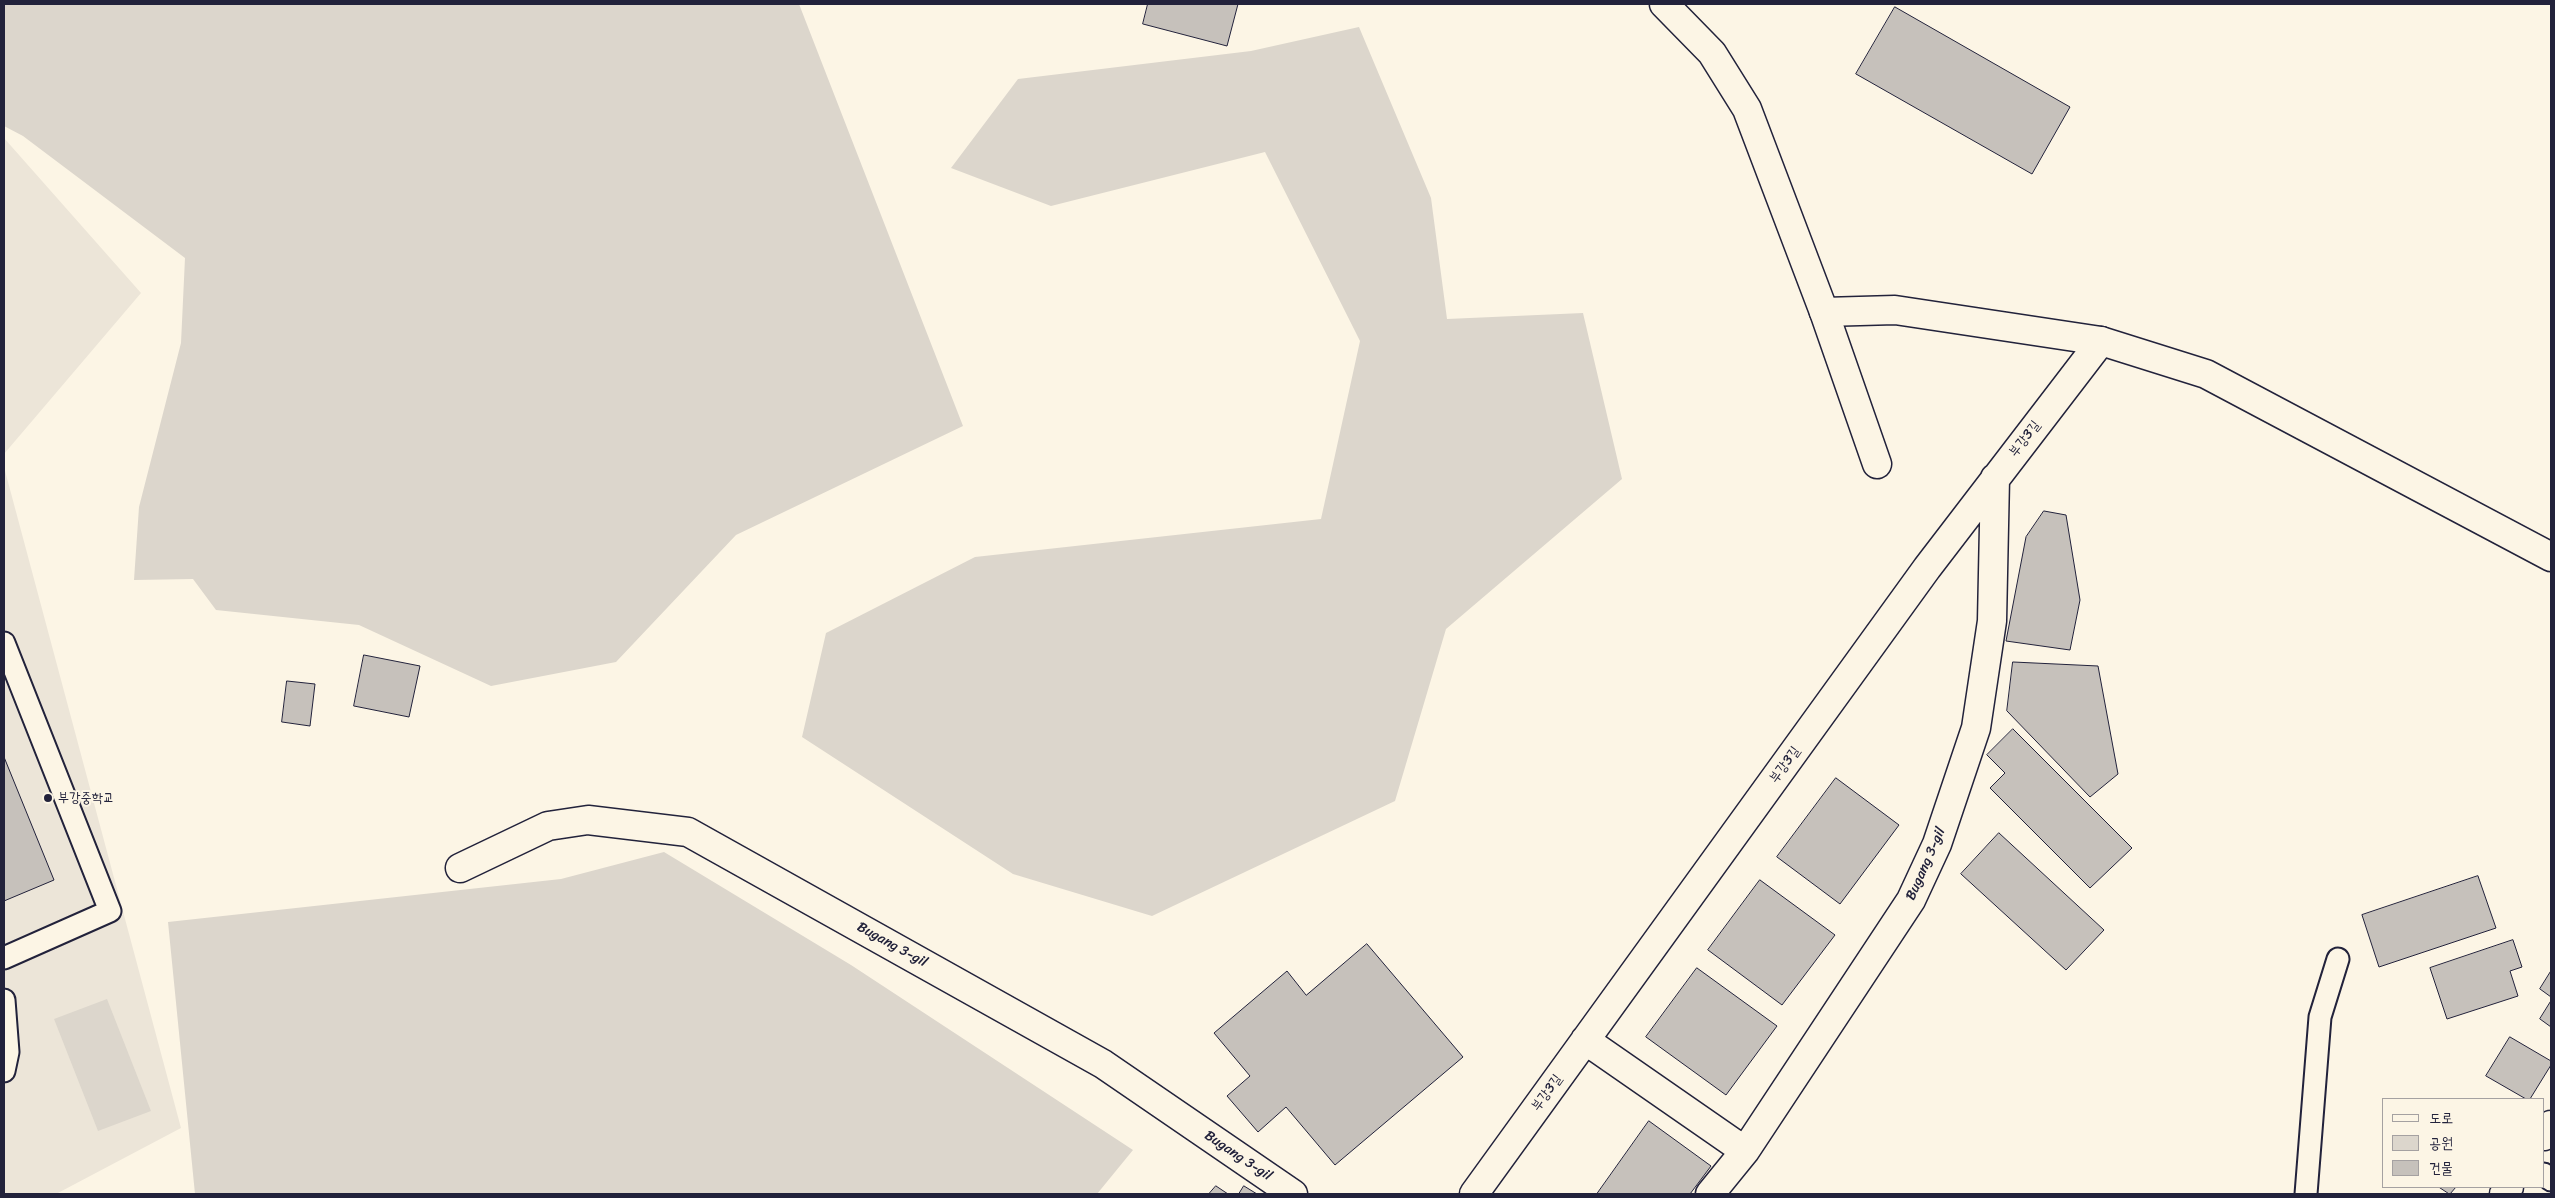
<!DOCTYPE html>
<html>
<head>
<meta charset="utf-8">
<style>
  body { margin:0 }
  #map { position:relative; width:2555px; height:1198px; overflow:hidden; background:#fcf5e5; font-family:Sriracha,"Poor Story",sans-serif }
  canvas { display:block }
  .frame { position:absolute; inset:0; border:5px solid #22223b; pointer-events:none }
  .legend { position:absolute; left:2382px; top:1098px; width:162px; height:90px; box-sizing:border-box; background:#fcf5e5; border:1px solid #a5a1a1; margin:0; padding:6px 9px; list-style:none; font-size:15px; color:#22223b }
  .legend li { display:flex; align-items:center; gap:10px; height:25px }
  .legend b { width:25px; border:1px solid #a5a1a1 }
</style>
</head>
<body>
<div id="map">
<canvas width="2555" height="1198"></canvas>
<div class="frame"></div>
<ul class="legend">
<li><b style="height:6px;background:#fcf5e5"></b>도로</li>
<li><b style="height:14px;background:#dcd6cc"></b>공원</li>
<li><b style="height:14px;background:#c6c1bb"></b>건물</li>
</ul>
</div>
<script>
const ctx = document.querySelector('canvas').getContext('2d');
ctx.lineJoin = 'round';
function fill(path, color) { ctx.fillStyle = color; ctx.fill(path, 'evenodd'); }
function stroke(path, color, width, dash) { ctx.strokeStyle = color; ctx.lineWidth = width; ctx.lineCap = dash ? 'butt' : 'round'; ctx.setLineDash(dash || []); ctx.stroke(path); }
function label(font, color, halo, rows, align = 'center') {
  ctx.font = font + ' Sriracha,"Poor Story",sans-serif'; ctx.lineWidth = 4; ctx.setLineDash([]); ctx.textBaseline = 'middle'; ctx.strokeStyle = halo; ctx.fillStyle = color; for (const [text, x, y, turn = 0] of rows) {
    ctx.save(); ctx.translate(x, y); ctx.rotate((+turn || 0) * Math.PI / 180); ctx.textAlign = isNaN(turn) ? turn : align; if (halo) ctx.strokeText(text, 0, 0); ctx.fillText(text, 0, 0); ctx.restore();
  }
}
fill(new Path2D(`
  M4,138L141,293L4,454Z
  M4,467L181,1128L56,1194H4Z`), '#ece5d8');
fill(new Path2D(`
  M4,4H799L963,426L736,535L616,662L491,686L359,625L216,610L193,579L134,580L139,507L181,343L185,258L23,136L4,126Z
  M1359,27L1431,198L1447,319L1583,313L1622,479L1446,629L1395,801L1152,916L1013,874L802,737L826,633L975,557L1321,519L1360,341L1265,152L1051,206L951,168L1018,79L1251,51Z
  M664,852L851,965L1133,1150L1097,1194H195L168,922L561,879Z
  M107,999L151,1111L98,1131L54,1019Z`), '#dcd6cc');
const building = new Path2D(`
  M1148,4H1238L1227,46L1143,24Z
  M1895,7L2070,107L2032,174L1856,74Z
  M2044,511L2066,515L2080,600L2070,650L2006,641L2026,537Z
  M364,655L420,666L409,717L354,706Z
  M2013,662L2098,666L2118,774L2090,797L2007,711Z
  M287,681L315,684L310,726L282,722Z
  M2013,729L2132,848L2090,888L1990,788L2005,773L1987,755Z
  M4,757L54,880L4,901Z
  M1836,778L1899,825L1840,904L1777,857Z
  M1999,833L2104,930L2066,970L1961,874Z
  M2478,876L2496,928L2379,967L2362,915Z
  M1760,880L1835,935L1782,1005L1708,950Z
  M2513,940L2522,967L2510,971L2518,996L2447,1019L2430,968Z
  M1367,944L1463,1057L1335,1165L1286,1107L1258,1132L1227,1096L1250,1076L1214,1033L1287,971L1306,995Z
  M1697,968L1777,1026L1726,1095L1646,1037Z
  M2551,971V997L2540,989Z
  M2551,1001V1027L2540,1019Z
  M2510,1037L2551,1061V1065L2530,1099H2526L2486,1076Z
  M1649,1121L1711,1166L1690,1194H1597Z
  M1216,1186L1228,1194H1209Z
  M1244,1186L1257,1194H1239Z
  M2439,1187H2456L2450,1194Z`);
fill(building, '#c6c1bb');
stroke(building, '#22223b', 1);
const service = new Path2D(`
  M4,643L110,911L4,958
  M4,1000L8,1052L4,1071
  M2544,1174L2551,1180
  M2306,1194L2320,1017L2338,959`);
const minor = new Path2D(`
  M1824,312L1877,464
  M460,868L548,826L588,820L688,832L1103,1064L1293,1194
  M1585,1040L1745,1151
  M2544,1136L2551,1125
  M1474,1194L1927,568L2101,341
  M1710,1194L1745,1151L1911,900L1937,844L1976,728L1992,621L1995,478
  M2504,1194L2509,1187`);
const tertiary = new Path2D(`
  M1664,4L1712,53L1747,109L1824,312L1895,310L2101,341L2206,374L2551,557`);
stroke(service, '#22223b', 25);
stroke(minor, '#22223b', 31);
stroke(tertiary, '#22223b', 31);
stroke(service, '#fcf5e5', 21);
stroke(minor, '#fcf5e5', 28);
stroke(tertiary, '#fcf5e5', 28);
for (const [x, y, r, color] of [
  [48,798,5,"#22223b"]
]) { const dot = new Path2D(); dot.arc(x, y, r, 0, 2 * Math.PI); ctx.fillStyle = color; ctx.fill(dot); stroke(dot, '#fcf5e5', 2); }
label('14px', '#22223b', '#fcf5e5', [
  ["부강3길",2025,439,-52],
  ["부강3길",1785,765,-54],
  ["Bugang 3-gil",1926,864,-66],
  ["Bugang 3-gil",892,945,29],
  ["부강3길",1547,1093,-54],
  ["Bugang 3-gil",1238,1156,34]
]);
label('14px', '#22223b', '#fcf5e5', [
  ["부강중학교",58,798]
], 'left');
</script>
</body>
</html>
